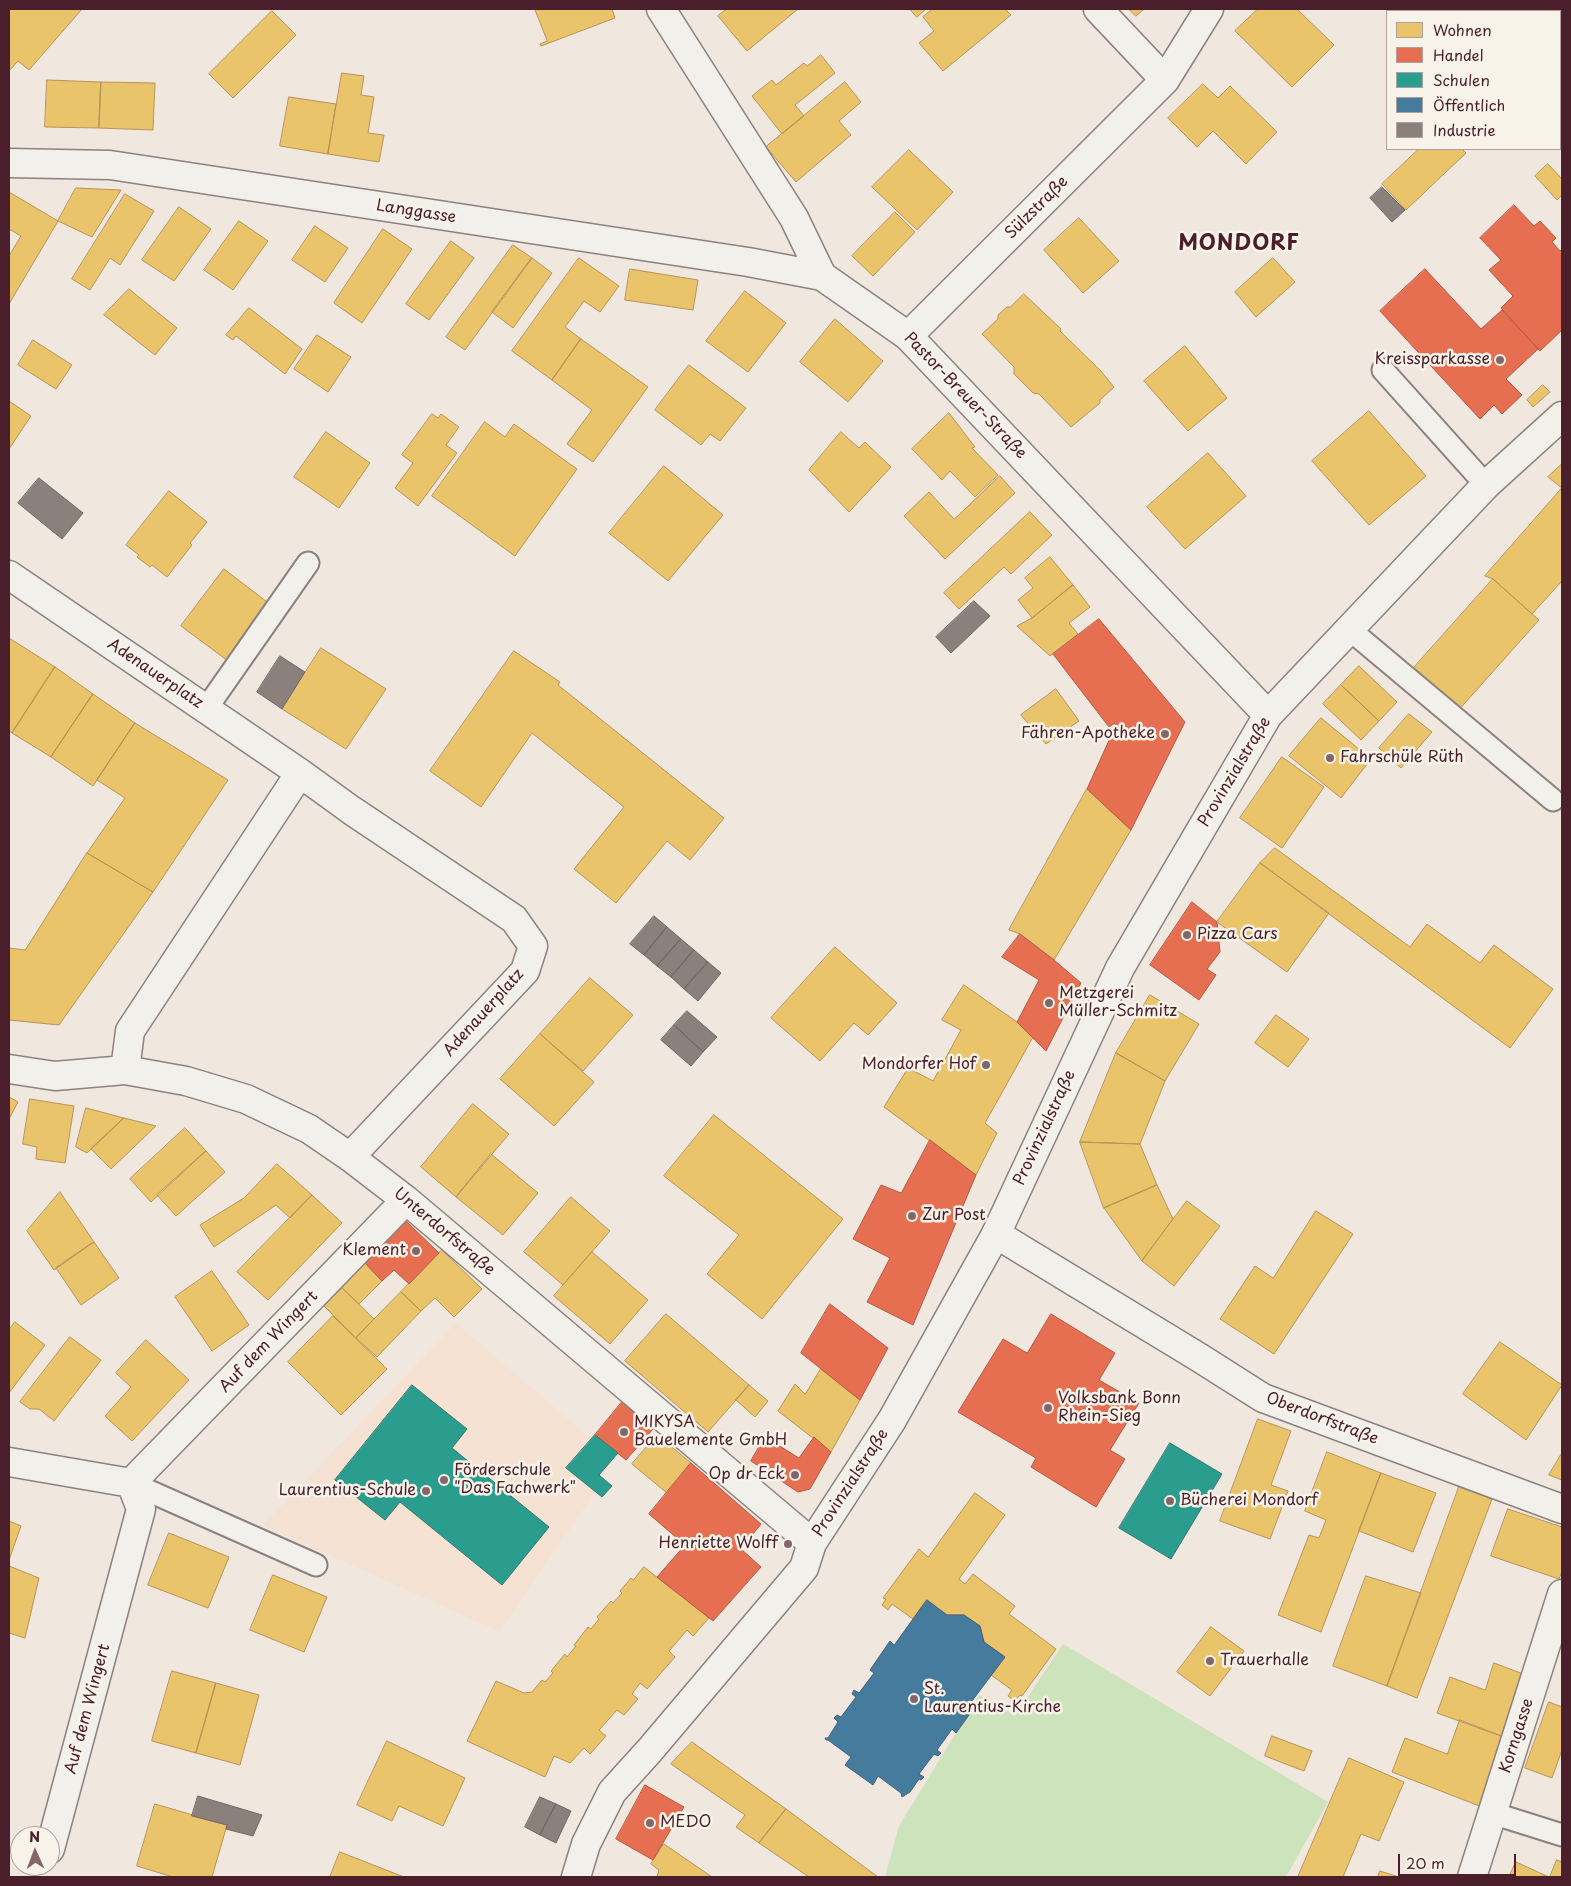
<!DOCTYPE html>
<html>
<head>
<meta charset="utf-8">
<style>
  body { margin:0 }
  #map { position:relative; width:1571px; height:1886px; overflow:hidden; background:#f0e7de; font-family:"Playpen Sans",sans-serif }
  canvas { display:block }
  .frame { position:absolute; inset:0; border:10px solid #4a1f2b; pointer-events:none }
  .legend { position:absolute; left:1386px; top:10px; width:175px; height:140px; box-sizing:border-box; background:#f7f3e8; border:1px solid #b29e9c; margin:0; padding:6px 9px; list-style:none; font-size:15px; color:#4a1f2b }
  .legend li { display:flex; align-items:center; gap:10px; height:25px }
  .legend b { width:25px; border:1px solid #b29e9c }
  .north { position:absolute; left:10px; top:1826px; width:50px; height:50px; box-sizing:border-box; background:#f7f3e8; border:1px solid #b29e9c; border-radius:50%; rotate:358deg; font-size:14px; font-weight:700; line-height:20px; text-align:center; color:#4a1f2b }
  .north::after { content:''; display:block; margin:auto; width:18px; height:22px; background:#84656a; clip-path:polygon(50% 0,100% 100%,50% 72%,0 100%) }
  .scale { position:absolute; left:1398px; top:1854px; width:118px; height:22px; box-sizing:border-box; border:2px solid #4a1f2b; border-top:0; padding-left:6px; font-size:15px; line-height:18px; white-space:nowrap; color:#4a1f2b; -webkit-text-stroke:4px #f7f3e8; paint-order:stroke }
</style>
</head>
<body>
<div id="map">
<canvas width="1571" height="1886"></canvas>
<div class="frame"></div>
<ul class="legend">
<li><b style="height:14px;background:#e9c46a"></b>Wohnen</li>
<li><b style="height:14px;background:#e76f51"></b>Handel</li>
<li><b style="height:14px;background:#2a9d8f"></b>Schulen</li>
<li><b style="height:14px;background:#457b9d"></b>Öffentlich</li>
<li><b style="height:14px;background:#8a817c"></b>Industrie</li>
</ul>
<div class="north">N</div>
<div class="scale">20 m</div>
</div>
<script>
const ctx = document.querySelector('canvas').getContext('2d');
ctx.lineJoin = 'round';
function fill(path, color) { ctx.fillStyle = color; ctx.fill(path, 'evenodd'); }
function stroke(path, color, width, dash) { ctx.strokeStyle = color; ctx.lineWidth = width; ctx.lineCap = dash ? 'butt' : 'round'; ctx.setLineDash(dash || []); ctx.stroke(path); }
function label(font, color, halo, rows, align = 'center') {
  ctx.font = font + ' "Playpen Sans",sans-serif'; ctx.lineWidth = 5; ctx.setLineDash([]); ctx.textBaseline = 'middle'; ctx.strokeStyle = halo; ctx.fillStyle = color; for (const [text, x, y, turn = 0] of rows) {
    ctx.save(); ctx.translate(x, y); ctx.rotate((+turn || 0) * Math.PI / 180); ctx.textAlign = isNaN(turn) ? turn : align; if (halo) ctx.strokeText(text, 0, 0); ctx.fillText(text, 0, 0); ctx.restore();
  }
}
fill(new Path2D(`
  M456,1323L591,1439L566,1468L595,1492L500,1632L263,1525Z`), '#f5e2d2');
fill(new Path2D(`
  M1063,1644L1328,1802L1286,1877H885L899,1826L979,1695L1015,1716Z`), '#cce3bb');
const homes = new Path2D(`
  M9,9H82L29,70L18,61L9,71Z
  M535,9H612L615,18L541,46L540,44L547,41Z
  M727,9H798L747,51L718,16Z
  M910,9H926L917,17Z
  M933,9H1005L1011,15L943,71L919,43L934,31L923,17Z
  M1129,9H1144L1136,16Z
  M1258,9H1297L1334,45L1292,87L1235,31Z
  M1406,9H1466L1468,11H1408Z
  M272,11L296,35L233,98L209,74Z
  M821,55L835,73L795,105L804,116L782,134L752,96L772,80L776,85L804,63L807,66Z
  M342,73L364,76L361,95L374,97L368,133L384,135L379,162L328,154Z
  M47,80L101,82L99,128L45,127Z
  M101,82L155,83L153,130L99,128Z
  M845,82L861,102L839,121L851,135L796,182L766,147Z
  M1203,84L1218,98L1230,86L1277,132L1246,164L1213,131L1197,147L1168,118Z
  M289,97L336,104L328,154L280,146Z
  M1419,149H1462L1466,153L1406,210L1382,184Z
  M909,150L953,192L917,230L872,187Z
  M1548,164L1562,179V195L1557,200L1535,176Z
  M76,188L121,190L92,237L58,221Z
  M9,192L58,221L9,304V256L21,236L9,229Z
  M125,194L154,211L120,265L110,258L90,290L72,279Z
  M179,207L211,229L174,281L142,260Z
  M895,212L915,232L873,276L852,256Z
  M1079,218L1119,261L1083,293L1044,250Z
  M239,221L268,241L233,290L204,270Z
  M315,226L348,248L325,282L292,260Z
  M383,229L412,249L362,323L334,303Z
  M451,241L474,258L429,320L406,304Z
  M513,245L532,258L465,350L446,337Z
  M532,258L552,273L513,328L492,312Z
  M579,258L619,286L600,312L584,301L565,327L581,339L552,380L512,351Z
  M1273,258L1295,282L1256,317L1235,292Z
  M630,269L698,280L693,310L625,300Z
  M129,289L177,328L155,355L104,315Z
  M745,291L786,323L748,372L706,341Z
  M1024,294L1061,329L1060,331L1100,370L1114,387L1100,400V403L1071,427L1039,394L1033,393L1014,374V367L982,334L998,319V315L1007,307H1010Z
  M249,308L302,349L285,374L236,336L233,340L226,335Z
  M835,319L883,361L848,402L800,362Z
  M317,335L351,357L328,392L294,369Z
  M581,339L648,387L593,462L567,444L592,410L552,380Z
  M33,340L72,365L56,389L18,365Z
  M1185,346L1227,398L1188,431L1144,381Z
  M689,365L746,408L720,441L710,434L701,445L655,410Z
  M1543,385L1550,392L1533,407L1527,400Z
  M9,401L31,416L9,449Z
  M1369,411L1426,476L1369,525L1312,461Z
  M949,413L975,447L972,448L998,475L975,497L950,471L942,480L912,449Z
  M432,414L438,418L441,414L459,427L446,445L457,453L418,506L395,488L413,463L402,455Z
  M485,422L505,437L514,424L577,469L515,556L432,496Z
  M326,432L370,463L339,508L294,477Z
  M841,432L859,448L865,442L891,467L849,512L809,470Z
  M1208,453L1246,496L1185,549L1147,507Z
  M1562,464V488L1548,477Z
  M664,466L723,515L668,581L609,533Z
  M1000,476L1015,493L945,559L904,516L929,492L954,519Z
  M1562,488V581L1532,614L1493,579L1485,576Z
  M169,491L207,522L190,543L192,545L167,577L152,565L150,567L137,557L139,555L126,545Z
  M1030,512L1052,535L1011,574L1004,567L959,609L944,593Z
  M1050,557L1073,585L1032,618L1018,600L1033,588L1025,578Z
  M224,569L271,605L228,661L181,626Z
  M1493,579L1539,620L1456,713L1410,672Z
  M1073,585L1090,607L1069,623L1078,634L1050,656L1017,626L1032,618Z
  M9,638L55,667L12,733L9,731Z
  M321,648L386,689L346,749L282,709Z
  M514,651L560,682L558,685L724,818L690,860L667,841L616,903L574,869L624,807L532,733L481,807L430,771Z
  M1359,666L1397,702L1379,721L1341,685Z
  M55,667L93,694L51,757L12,733Z
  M1341,685L1379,721L1361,740L1323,704Z
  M1056,689L1079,721L1046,744L1021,715Z
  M93,694L135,723L93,786L51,757Z
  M1409,714L1432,732L1401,768L1379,748Z
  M1321,718L1371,759L1341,798L1289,756Z
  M135,723L228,780L153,892L87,853L125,798L97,780Z
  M1282,757L1324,787L1282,848L1240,818Z
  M1087,789L1131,830L1054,960L1020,934L1009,930Z
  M1275,848L1410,947L1427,924L1480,963L1494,945L1553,989L1510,1048L1260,863Z
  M87,853L153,892L59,1025L9,1020V948L25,950Z
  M1260,863L1329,913L1287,972L1217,922Z
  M835,947L897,1003L868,1035L854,1023L820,1061L771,1018Z
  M590,978L633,1015L583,1071L540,1034Z
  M964,985L1017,1022L1033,1037L985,1123L997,1133L976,1175L884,1107L908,1068L933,1081L961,1030L942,1020Z
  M1150,995L1199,1024L1165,1081L1116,1053Z
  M1276,1015L1309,1039L1288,1067L1255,1043Z
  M540,1034L594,1082L554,1126L500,1079Z
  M1116,1053L1165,1081L1140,1144L1080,1142Z
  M9,1097L18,1102L9,1119Z
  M30,1099L74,1106L65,1163L36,1159L37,1147L23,1144Z
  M473,1104L509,1134L456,1197L421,1167Z
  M86,1108L124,1118L87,1153L76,1147Z
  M714,1115L843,1219L762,1319L707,1274L739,1235L664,1176Z
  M124,1118L156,1126L111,1169L91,1149Z
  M185,1128L206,1151L151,1202L130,1179Z
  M1080,1142L1140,1144L1157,1185L1104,1208Z
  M206,1151L225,1172L176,1216L157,1195Z
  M491,1154L538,1193L503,1235L456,1197Z
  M277,1164L312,1195L290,1218L276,1205L214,1247L200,1225L244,1198Z
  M1157,1185L1173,1219L1142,1261L1104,1208Z
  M60,1192L94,1242L54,1270L27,1231Z
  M312,1195L342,1223L268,1300L237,1272Z
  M571,1197L610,1231L563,1285L524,1252Z
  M1187,1201L1220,1226L1174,1286L1142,1261Z
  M1316,1211L1353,1234L1274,1354L1220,1319L1255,1266L1273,1278Z
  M94,1242L119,1278L81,1305L56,1268Z
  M442,1250L482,1289L454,1317L435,1298L421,1311L401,1292Z
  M592,1252L648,1300L610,1344L554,1296Z
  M365,1263L382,1281L359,1304L341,1287Z
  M212,1271L249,1325L212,1351L175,1297Z
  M341,1287L374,1319L356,1338L323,1305Z
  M401,1292L421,1311L377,1357L356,1338Z
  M666,1314L749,1385L708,1432L625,1361Z
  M333,1316L387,1369L341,1415L288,1362Z
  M15,1322L45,1345L9,1393V1330Z
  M70,1337L101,1360L54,1421L39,1409H30L20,1402Z
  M146,1340L189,1380L132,1441L105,1416L131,1387L116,1373Z
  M1500,1342L1562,1385L1526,1440L1463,1394Z
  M821,1369L860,1400L831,1452L778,1411L795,1384L805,1394Z
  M749,1385L768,1401L755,1417L736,1400Z
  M1258,1419L1291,1431L1271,1485L1288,1491L1270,1539L1220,1521Z
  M657,1435L691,1463L667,1493L632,1464Z
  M1327,1452L1381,1473L1321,1632L1278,1615L1309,1535L1319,1538L1326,1520L1305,1511Z
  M1562,1453V1480L1549,1475Z
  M1381,1473L1436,1493L1413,1552L1359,1531Z
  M1459,1487L1492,1499L1417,1698L1387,1686Z
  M975,1493L1005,1515L959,1579L965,1584L973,1574L1015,1606L1009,1614L1056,1649L1022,1696L1020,1695L1015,1701L1008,1696L1012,1690L991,1675L1005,1657L984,1642L980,1626L964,1615H947L927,1600L913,1619L892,1604L888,1610L882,1605L886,1599L883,1598L919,1549L928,1557Z
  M1508,1509L1562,1527V1571L1559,1579L1491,1556Z
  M9,1521L21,1526L9,1560Z
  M169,1533L229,1557L208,1608L148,1585Z
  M9,1566L39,1578L25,1638L9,1633Z
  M644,1567L709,1618L693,1636L687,1630L669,1651L675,1657L647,1689L640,1683L632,1694L638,1699L624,1715L617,1710L599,1730L606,1736L590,1754L584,1748L570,1763L554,1756L545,1777L467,1741L496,1681L524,1693L532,1692L542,1680L545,1682L553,1673L551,1671L565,1654L567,1657L576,1646L574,1645L588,1627L591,1629L599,1619L597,1617L611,1601L613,1603L622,1593L620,1591L631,1578L633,1580Z
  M273,1575L327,1597L304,1652L250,1630Z
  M1366,1576L1421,1593L1387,1686L1333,1666Z
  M1211,1627L1244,1651L1210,1696L1177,1672Z
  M1494,1663L1531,1677L1509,1739L1437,1713L1450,1677L1485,1690Z
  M172,1671L216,1683L196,1753L152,1741Z
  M216,1683L259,1695L240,1765L196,1753Z
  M1549,1702L1562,1707V1750L1552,1778L1525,1768Z
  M1460,1720L1509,1739L1482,1807L1392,1772L1405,1738L1447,1754Z
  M1272,1736L1312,1751L1304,1771L1265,1756Z
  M387,1741L465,1778L443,1826L399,1806L392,1821L357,1805Z
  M692,1742L786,1809L759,1843L736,1827L745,1815L671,1764Z
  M1349,1758L1404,1782L1379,1841L1361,1834L1343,1877H1298Z
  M155,1804L227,1825L212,1877H173L137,1866Z
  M786,1809L878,1877H809L759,1843Z
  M664,1844L712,1877H657L659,1870L651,1864Z
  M340,1852L404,1877H330Z
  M1557,1860L1562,1862V1877H1550Z
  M1516,1862L1549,1877H1509Z
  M1380,1871L1399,1877H1378Z`);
fill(homes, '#e9c46a');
stroke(homes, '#b99257', 1);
const shops = new Path2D(`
  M1514,205L1534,226L1540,221L1556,238L1552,242L1560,251L1562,249V330L1540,351L1501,308L1513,296L1489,270L1501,260L1480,238Z
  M1425,269L1481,329L1502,310L1538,349L1506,379L1522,395L1502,414L1494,405L1480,419L1380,311Z
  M1099,619L1185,722L1131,830L1087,789L1111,736L1117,738L1115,723L1109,727L1053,654Z
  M1192,902L1217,922L1220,952L1207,969L1216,975L1199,1000L1150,965Z
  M1020,934L1054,960L1081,983L1046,1051L1017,1022L1039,980L1002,957Z
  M930,1140L976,1175L913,1325L867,1302L890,1258L853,1239L881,1185L901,1193Z
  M406,1221L439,1253L409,1284L394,1270L382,1281L365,1263Z
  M830,1304L888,1348L860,1400L801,1353Z
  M1051,1314L1115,1353L1099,1380L1139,1403L1110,1450L1125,1459L1096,1507L1031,1467L1036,1458L958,1412L1003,1339L1027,1353Z
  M622,1402L653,1429L626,1460L595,1435Z
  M765,1437L799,1458L814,1437L831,1452L810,1489L798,1492L751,1461Z
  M691,1463L761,1524L741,1549L761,1567L713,1621L657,1577L685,1545L649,1514Z
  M645,1785L684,1807L653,1860L616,1839Z`);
fill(shops, '#e76f51');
stroke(shops, '#b85746', 1);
const schools = new Path2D(`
  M412,1385L467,1429L452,1448L549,1527L502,1585L400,1502L385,1520L335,1480Z
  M595,1435L618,1453L599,1475L612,1486L602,1497L566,1468Z
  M1170,1443L1222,1474L1171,1559L1119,1528Z`);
fill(schools, '#2a9d8f');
stroke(schools, '#347771', 1);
const public = new Path2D(`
  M927,1600L947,1615H964L980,1626L984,1642L1005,1657L972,1701L977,1704L956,1733L952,1729L937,1750L941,1753L938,1756L934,1754L919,1774L924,1777L921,1780L919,1779L910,1792L902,1797L901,1793L878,1776L873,1785L845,1765L851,1757L828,1740H826L825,1738H828L838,1722L834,1718L837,1715L841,1717L856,1697L852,1694L854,1690L859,1693L874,1673L870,1670L890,1641L894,1645Z`);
fill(public, '#457b9d');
stroke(public, '#465f7b', 1);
const industry = new Path2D(`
  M1382,187L1405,210L1392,222L1370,198Z
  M39,478L83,513L62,539L18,503Z
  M974,601L990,616L951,653L936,637Z
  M280,656L305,672L282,709L257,692Z
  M654,916L667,927L644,955L630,944Z
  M667,927L681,939L657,966L644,955Z
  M681,939L694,950L671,977L657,966Z
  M694,950L708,962L684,989L671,977Z
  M708,962L721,973L698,1001L684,989Z
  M687,1011L717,1037L703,1052L674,1025Z
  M674,1025L703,1052L691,1066L661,1040Z
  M198,1796L262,1815L253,1836L226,1829L227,1825L192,1816Z
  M540,1797L556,1804L540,1835L525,1827Z
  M556,1804L571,1811L556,1843L540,1835Z`);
fill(industry, '#8a817c');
stroke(industry, '#776464', 1);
const service = new Path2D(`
  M1383,370L1486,485
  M1349,629L1553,800
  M206,709L308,563
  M131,1483L316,1565
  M1492,1813L1562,1835`);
const minor = new Path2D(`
  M661,9L794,218L822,276
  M1098,9L1165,80
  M908,336L1165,80L1209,9
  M9,575L300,773L130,1031L125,1070
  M300,773L351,810L514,919L533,946L525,971L350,1157
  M9,1069L55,1076L125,1070L186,1081L246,1099L309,1129L350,1157L406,1200L812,1543
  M9,1462L131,1483L406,1200
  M50,1849L141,1509L131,1483
  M576,1877L586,1844L612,1792L650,1750L804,1568L812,1543L892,1420L996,1234
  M1472,1877L1562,1594`);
const tertiary = new Path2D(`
  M9,163L110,165L748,262L822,276L908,336L1268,715
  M1562,416L1486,485L1268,715L1120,968L996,1234L1200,1358L1263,1398L1562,1509`);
stroke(service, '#8d817f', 25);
stroke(minor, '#8d817f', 31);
stroke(tertiary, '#8d817f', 31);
stroke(service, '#f2f0eb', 21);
stroke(minor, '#f2f0eb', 28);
stroke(tertiary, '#f2f0eb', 28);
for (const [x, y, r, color] of [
  [1500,360,5,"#84656a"],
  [1165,734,5,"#84656a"],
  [1330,758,5,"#84656a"],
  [1187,935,5,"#84656a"],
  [1049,1003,5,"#84656a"],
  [986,1065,5,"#84656a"],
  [912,1216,5,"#84656a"],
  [416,1251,5,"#84656a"],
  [1048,1408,5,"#84656a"],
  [624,1432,5,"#84656a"],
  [795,1475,5,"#84656a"],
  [444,1480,5,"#84656a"],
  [426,1491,5,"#84656a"],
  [1170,1501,5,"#84656a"],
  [788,1544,5,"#84656a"],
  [1210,1661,5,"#84656a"],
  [914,1699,5,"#84656a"],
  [650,1823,5,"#84656a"]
]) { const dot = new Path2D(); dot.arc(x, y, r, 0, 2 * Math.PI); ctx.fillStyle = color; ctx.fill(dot); stroke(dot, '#f7f3e8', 2); }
label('16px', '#4a1f2b', '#f7f3e8', [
  ["Sülzstraße",1037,208,-45],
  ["Langgasse",416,212,9],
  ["Pastor-Breuer-Straße",965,396,46],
  ["Adenauerplatz",155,674,34],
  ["Provinzialstraße",1235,772,-59],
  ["Adenauerplatz",484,1013,-48],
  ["Provinzialstraße",1045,1128,-65],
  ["Unterdorfstraße",444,1232,40],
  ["Auf dem Wingert",269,1342,-46],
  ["Oberdorfstraße",1322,1419,21],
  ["Provinzialstraße",851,1483,-57],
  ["Auf dem Wingert",88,1709,-75],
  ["Korngasse",1517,1736,-72]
]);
label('16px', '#4a1f2b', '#f7f3e8', [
  ["Kreissparkasse",1490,360,"right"],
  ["Fähren-Apotheke",1155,734,"right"],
  ["Fahrschüle Rüth",1340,758],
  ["Pizza Cars",1197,935],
  ["Metzgerei",1059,994],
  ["Müller-Schmitz",1059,1012],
  ["Mondorfer Hof",976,1065,"right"],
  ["Zur Post",922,1216],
  ["Klement",406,1251,"right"],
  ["Volksbank Bonn",1058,1399],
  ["Rhein-Sieg",1058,1417],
  ["MIKYSA",634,1423],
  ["Bauelemente GmbH",634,1441],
  ["Förderschule",454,1471],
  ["\"Das Fachwerk\"",454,1489],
  ["Op dr Eck",785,1475,"right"],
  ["Laurentius-Schule",416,1491,"right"],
  ["Bücherei Mondorf",1180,1501],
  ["Henriette Wolff",778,1544,"right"],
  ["Trauerhalle",1220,1661],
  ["St.",924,1690],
  ["Laurentius-Kirche",924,1708],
  ["MEDO",660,1823]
], 'left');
ctx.letterSpacing = '1px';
label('bold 21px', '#4a1f2b', '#f7f3e8', [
  ["MONDORF",1239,244]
]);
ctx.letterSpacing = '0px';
</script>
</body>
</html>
